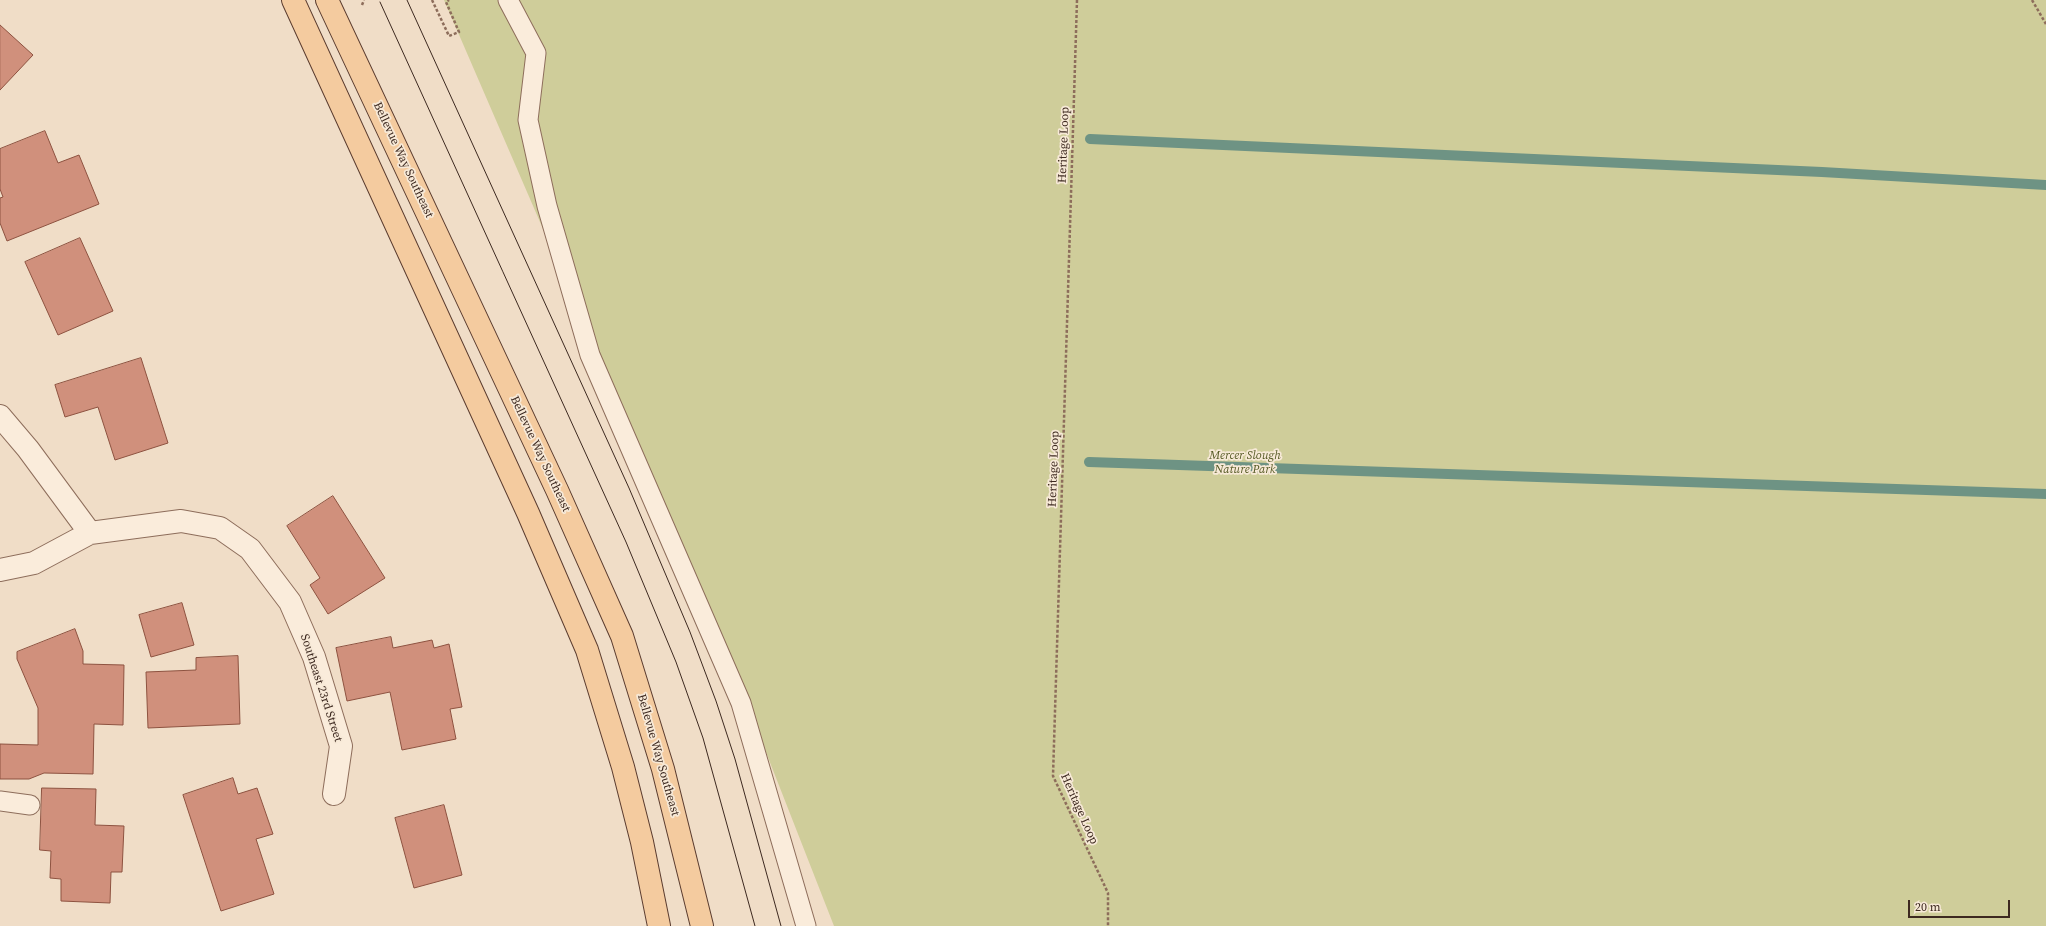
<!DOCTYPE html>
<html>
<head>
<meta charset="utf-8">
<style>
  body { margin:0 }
  #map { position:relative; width:2046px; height:926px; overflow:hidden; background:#f0ddc7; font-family:"Source Serif 4",serif }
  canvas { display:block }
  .scale { position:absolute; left:1908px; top:900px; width:102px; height:18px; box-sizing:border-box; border:2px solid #3d2920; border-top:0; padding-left:5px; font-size:12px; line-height:14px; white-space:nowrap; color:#3d2920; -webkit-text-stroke:3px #f7e9d7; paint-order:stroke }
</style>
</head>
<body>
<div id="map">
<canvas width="2046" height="926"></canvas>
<div class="scale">20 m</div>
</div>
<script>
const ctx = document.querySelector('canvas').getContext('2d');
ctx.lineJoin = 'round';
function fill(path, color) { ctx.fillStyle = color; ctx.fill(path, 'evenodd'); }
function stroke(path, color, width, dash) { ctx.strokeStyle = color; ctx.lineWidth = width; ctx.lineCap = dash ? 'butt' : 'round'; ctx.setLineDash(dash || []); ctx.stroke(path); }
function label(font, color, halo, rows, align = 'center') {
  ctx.font = font + ' "Source Serif 4",serif'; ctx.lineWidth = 3.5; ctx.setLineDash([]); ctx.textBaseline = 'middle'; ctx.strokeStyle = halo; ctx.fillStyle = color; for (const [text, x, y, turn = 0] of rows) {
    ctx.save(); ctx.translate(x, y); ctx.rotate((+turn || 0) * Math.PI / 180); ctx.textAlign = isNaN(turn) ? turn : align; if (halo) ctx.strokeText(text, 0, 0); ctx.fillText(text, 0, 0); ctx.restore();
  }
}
fill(new Path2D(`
  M444,0H2046V926H834L735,673Z`), '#cfcd9a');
stroke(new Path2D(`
  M1090,139L1822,172L2046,185
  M1089,462L2046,494`), '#6e9384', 10);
const building = new Path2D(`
  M0,25L33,55L0,90Z
  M45,131L58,163L79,155L99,204L7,241L0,223V198L3,197L0,189V149Z
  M80,238L113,311L58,335L25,262Z
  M141,358L168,443L115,460L98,407L65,417L55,385Z
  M333,496L385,578L328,614L310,585L320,578L287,526Z
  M182,603L194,645L151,657L139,615Z
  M75,629L83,651V664L124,665L123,725L94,724L93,774L44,773L29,779H0V744L38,745V708L17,659V652Z
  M391,637L393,648L432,640L434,648L449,644L462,707L450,709L456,739L402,750L390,692L347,701L336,648Z
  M238,656L240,724L148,728L146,672L196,670V658Z
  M233,778L238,794L257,788L273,834L256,839L274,894L221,911L183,795Z
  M42,788L96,789L95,825L124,826L122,872H111L110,903L61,901V879L50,878L51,851L40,850Z
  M444,805L462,875L414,888L395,818Z`);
fill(building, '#d0907c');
stroke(building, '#8d5240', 1);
const lane = new Path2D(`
  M508,0L536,53L528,120L547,206L590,355L741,703L806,926
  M0,801L30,805`);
const street = new Path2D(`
  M0,416L28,449L90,533L181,521L220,528L250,549L290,602L314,657L341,746L334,794
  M0,570L34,563L90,533`);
const primary = new Path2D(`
  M293,0L528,513L587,650L623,767L642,842L659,926
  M327,0L557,490L622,636L663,769L702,926`);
stroke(lane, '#8d6d5b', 21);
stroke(street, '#8d6d5b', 24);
stroke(primary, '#5b3c2f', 24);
stroke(new Path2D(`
  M432,0L449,36L459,32L446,2L449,0
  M1077,0L1053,776L1108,893V926
  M2032,0L2046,24
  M362,5L364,0`), '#8d6d5b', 2.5, [3, 2]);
stroke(lane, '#faecdb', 19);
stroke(street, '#faecdb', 22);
stroke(primary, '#f4cb9f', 22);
stroke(new Path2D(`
  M407,0L629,488L690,632L716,701L735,759L781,926
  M380,2L626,542L676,662L703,738L755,926`), '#3d2920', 1);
label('12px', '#3d2920', '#f7e9d7', [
  ["Heritage Loop",1064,145,-88],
  ["Bellevue Way Southeast",403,160,65],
  ["Bellevue Way Southeast",540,454,65],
  ["Heritage Loop",1054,469,-88],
  ["Southeast 23rd Street",321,688,72],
  ["Bellevue Way Southeast",658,755,74],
  ["Heritage Loop",1079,809,66]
]);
label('italic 12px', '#565a25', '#f7e9d7', [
  ["Mercer Slough",1245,456],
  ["Nature Park",1245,470]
]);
</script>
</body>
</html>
